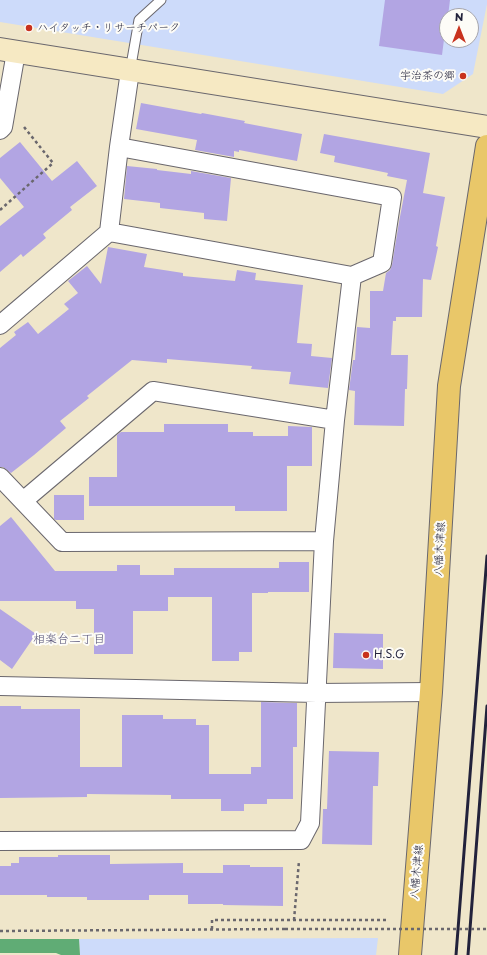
<!DOCTYPE html>
<html>
<head>
<meta charset="utf-8">
<style>
  body { margin:0 }
  #map { position:relative; width:487px; height:955px; overflow:hidden; background:#efe6ca; font-family:"Playpen Sans",sans-serif }
  canvas { display:block }
  .north { position:absolute; left:439px; top:8px; width:40px; height:40px; box-sizing:border-box; background:#fdfcf7; border:1px solid #a5a5ac; border-radius:50%; rotate:0deg; font-size:11px; font-weight:700; line-height:16px; text-align:center; color:#22223b }
  .north::after { content:''; display:block; margin:auto; width:14px; height:18px; background:#c8321e; clip-path:polygon(50% 0,100% 100%,50% 72%,0 100%) }
</style>
</head>
<body>
<div id="map">
<canvas width="487" height="955"></canvas>
<div class="north">N</div>
</div>
<script>
const ctx = document.querySelector('canvas').getContext('2d');
ctx.lineJoin = 'round';
function fill(path, color) { ctx.fillStyle = color; ctx.fill(path, 'evenodd'); }
function stroke(path, color, width, dash) { ctx.strokeStyle = color; ctx.lineWidth = width; ctx.lineCap = dash ? 'butt' : 'round'; ctx.setLineDash(dash || []); ctx.stroke(path); }
function label(font, color, halo, rows, align = 'center') {
  ctx.font = font + ' "Playpen Sans","Klee One",sans-serif'; ctx.lineWidth = 4; ctx.setLineDash([]); ctx.textBaseline = 'middle'; ctx.strokeStyle = halo; ctx.fillStyle = color; for (const [text, x, y, turn = 0] of rows) {
    ctx.save(); ctx.translate(x, y); ctx.rotate((+turn || 0) * Math.PI / 180); ctx.textAlign = isNaN(turn) ? turn : align; if (halo) ctx.strokeText(text, 0, 0); ctx.fillText(text, 0, 0); ctx.restore();
  }
}
fill(new Path2D(`
  M0,0H487V4L473,74L443,94L0,22ZM447,16H471V40H447Z
  M378,938L376,955H80L79,939Z`), '#cddbfa');
fill(new Path2D(`
  M0,939H79L80,955H61L56,953H0Z`), '#60ac75');
fill(new Path2D(`
  M385,0H450L448,16H447L442,55L379,46Z
  M141,103L201,114L202,113L245,121L244,123L302,134L297,161L239,150V152L234,151V157L195,150L197,140L136,129Z
  M324,134L430,153L423,193L445,197L436,246L438,247L431,280L423,279L422,317H396V321H393L391,355H408L407,389H405L404,426L354,425L355,391L349,390L353,360H355L357,327L370,328V291H383L386,273L390,270L392,265L399,222L407,180L387,176L388,173L334,162L335,156L320,153Z
  M20,142L52,181L77,161L97,186L70,207L72,210L43,234L46,238L23,257L21,254L0,272V226L24,207L0,178V158Z
  M127,166L157,169V170L191,174V171L231,178L227,221L204,219V213L160,208V203L124,199Z
  M108,247L147,254L144,267L183,273V276L235,281L237,270L256,273L255,280L303,285L297,343L312,344L311,356L332,358L328,388L289,384L291,372L251,369L252,366L167,359V363L132,360L87,396L89,398L60,421L66,428L34,455L11,473L3,467H0V348L16,335L14,332L28,322L38,334L69,309L64,304L78,293L68,281L87,266L101,284Z
  M164,424H228V432H253V436H288V426L312,427V466H287V511H235V506H89V477H117V435L121,432H164Z
  M54,495H84V520H56L54,519Z
  M11,517L55,571H117V565H140V575H174V568H279V562H309V592H268V593H252V652H239V661H212V597H168V611H133V654H94V609H76V601H0V526Z
  M0,609L36,634L12,669L0,660Z
  M334,633L383,634V669L333,668Z
  M261,702L297,703V747H293V799H267V804H244V811H221V799H171V795L87,794V797L0,798V706H21V709H80V767H122V715H163V719H196V725H209V774H251V767H261Z
  M329,751L379,752L378,786H373L372,845L322,844L323,809H327Z
  M58,855H110V864L183,863V873H223V865H250V867H283V906L223,905V904H188V895H149V900H87V897H47V895H0V866H11V863H19V857H58Z`), '#b2a5e3');
const lane = new Path2D(`
  M130,71L139,20L161,0`);
const street = new Path2D(`
  M0,130L3,127L16,52
  M119,147L392,197L382,263L352,276
  M0,325L109,232L119,147L130,71
  M0,477L62,542L324,541
  M23,501L153,391L335,420
  M0,686L317,693L431,692
  M0,841L301,840L310,823L324,541L335,420L352,276L109,232`);
const secondary = new Path2D(`
  M0,49L487,127`);
const primary = new Path2D(`
  M410,955L431,692L449,386L487,146`);
stroke(lane, '#6a676d', 11);
stroke(street, '#6a676d', 20);
stroke(secondary, '#6a676d', 24);
stroke(primary, '#6a676d', 24);
stroke(new Path2D(`
  M0,210L53,163L24,127
  M294,920L299,861
  M212,929V920H387
  M0,931L285,929`), '#6a676d', 2.5, [3, 3]);
stroke(lane, '#fff', 9);
stroke(street, '#fff', 18);
stroke(secondary, '#f6e9c3', 22);
stroke(primary, '#e9c769', 22);
stroke(new Path2D(`
  M456,955L487,556
  M468,955L487,706`), '#22223b', 3);
stroke(new Path2D(`
  M285,929H487`), '#6a676d', 2.5, [3, 3]);
for (const [x, y, r, color] of [
  [29,28,4,"#c8321e"],
  [463,76,4,"#c8321e"],
  [366,655,4,"#c8321e"]
]) { const dot = new Path2D(); dot.arc(x, y, r, 0, 2 * Math.PI); ctx.fillStyle = color; ctx.fill(dot); stroke(dot, '#fdfcf7', 1.5); }
label('11px', '#22223b', '#fdfcf7', [
  ["ハイタッチ・リサーチパーク",37,28],
  ["宇治茶の郷",455,76,"right"],
  ["H.S.G",374,655]
], 'left');
label('11px', '#22223b', '#fdfcf7', [
  ["八幡木津線",440,549,-87],
  ["八幡木津線",417,872,-85]
]);
label('12px', '#545076', '#fdfcf7', [
  ["相楽台二丁目",69,640]
]);
</script>
</body>
</html>
